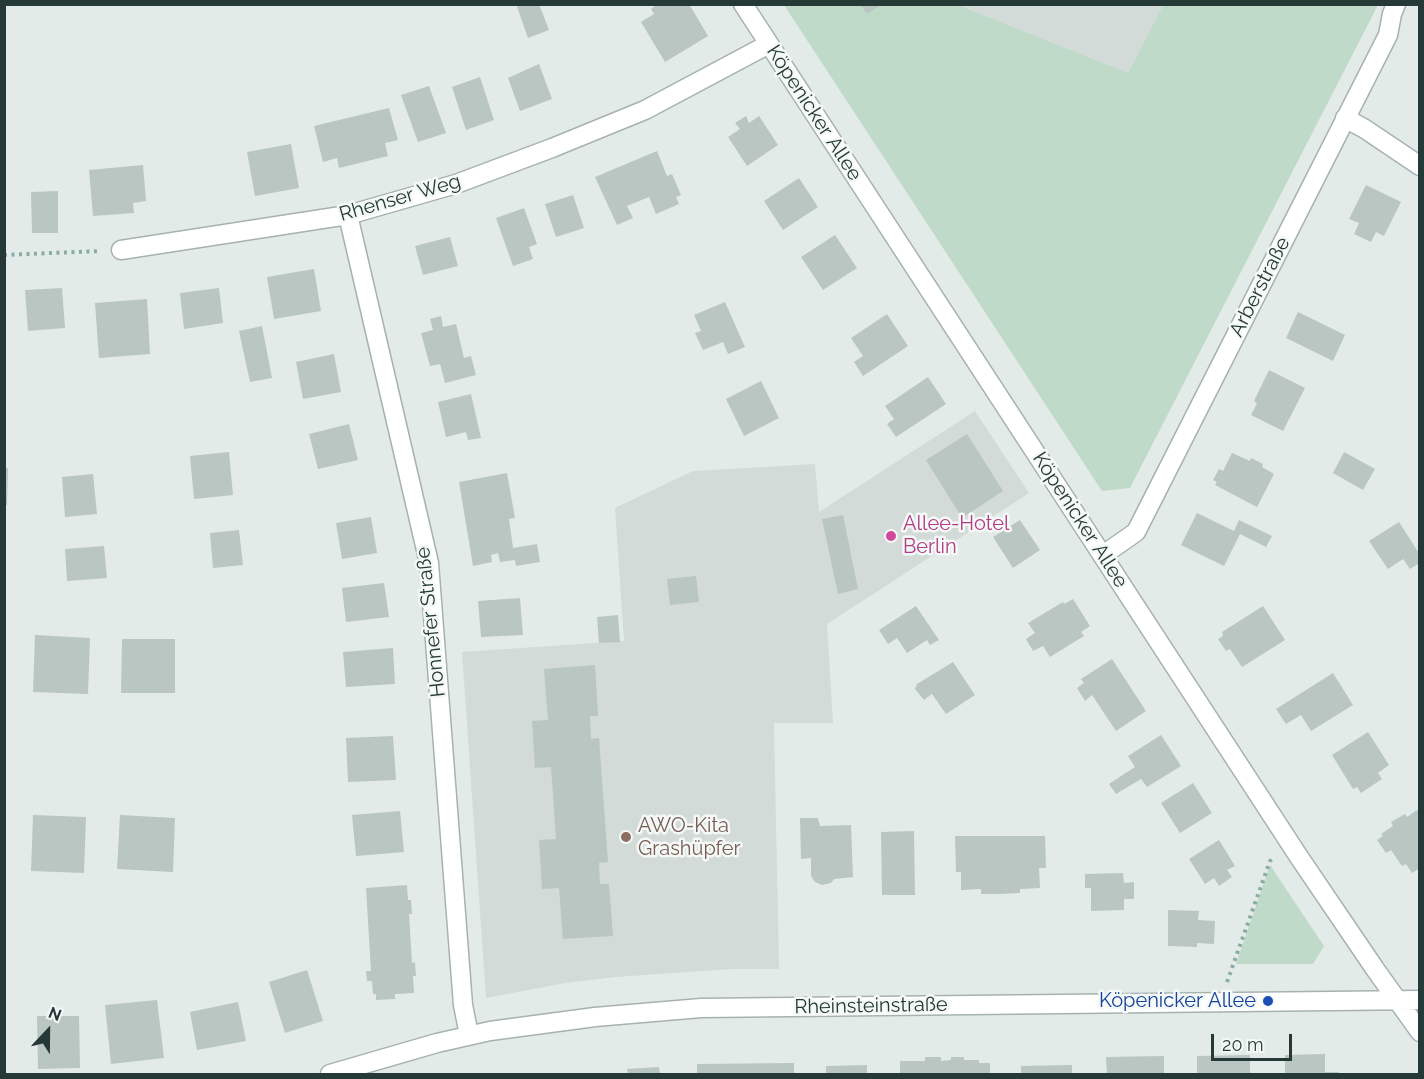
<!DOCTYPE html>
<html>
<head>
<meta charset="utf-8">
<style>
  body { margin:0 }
  #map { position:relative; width:1424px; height:1079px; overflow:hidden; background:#e3ebe9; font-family:Raleway,sans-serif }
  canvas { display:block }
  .frame { position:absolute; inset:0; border:6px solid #253a37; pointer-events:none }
  .north { position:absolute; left:18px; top:1001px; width:60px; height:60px; -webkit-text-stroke:4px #f4f8f6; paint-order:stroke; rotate:22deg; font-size:16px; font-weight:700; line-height:24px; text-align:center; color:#253a37 }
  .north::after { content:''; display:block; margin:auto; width:21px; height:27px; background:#253a37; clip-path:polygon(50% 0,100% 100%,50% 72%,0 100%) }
  .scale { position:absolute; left:1211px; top:1034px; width:81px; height:27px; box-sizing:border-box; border:3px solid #253a37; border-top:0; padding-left:8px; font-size:18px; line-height:21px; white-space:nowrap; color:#253a37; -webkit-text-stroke:4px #f4f8f6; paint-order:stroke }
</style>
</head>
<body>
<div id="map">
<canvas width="1424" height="1079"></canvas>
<div class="frame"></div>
<div class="north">N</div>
<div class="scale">20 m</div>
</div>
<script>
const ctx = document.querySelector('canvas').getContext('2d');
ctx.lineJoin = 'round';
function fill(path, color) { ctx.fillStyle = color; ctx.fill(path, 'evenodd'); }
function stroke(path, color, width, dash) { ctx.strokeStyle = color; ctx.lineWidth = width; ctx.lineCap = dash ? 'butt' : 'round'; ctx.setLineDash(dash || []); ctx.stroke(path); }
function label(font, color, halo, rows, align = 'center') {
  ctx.font = font + ' Raleway,sans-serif'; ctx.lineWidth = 5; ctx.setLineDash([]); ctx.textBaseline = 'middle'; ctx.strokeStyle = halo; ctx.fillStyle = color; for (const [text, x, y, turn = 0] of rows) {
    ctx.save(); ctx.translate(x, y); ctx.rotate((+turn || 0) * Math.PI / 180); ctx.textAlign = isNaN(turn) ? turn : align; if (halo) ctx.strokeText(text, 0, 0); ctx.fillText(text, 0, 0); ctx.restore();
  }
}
fill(new Path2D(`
  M958,5H1163L1128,73Z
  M975,411L1029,493L827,624L833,723H774L779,969H731L616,977L565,983L486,998L462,652L624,641L615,508L693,471L815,464L819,512Z`), '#d2dbd8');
fill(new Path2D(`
  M784,5H958L1128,73L1163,5H1378L1130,488L1102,491Z
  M1270,865L1324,946L1313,964H1236Z`), '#bfdac9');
fill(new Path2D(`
  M516,4H539L549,30L528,38Z
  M658,4H689L708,36L665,62L641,22L654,14L651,9Z
  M860,4H878L879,6L867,14Z
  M539,64L552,99L520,111L508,78Z
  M480,77L494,120L466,130L452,87Z
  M429,86L446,133L418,142L401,95Z
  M389,108L398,140L385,143L388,156L339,168L337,158L323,162L314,126Z
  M746,116L749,123L759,116L778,145L747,166L728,137L740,129L735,123Z
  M291,144L299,188L255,196L247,152Z
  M657,151L667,176L672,174L681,195L676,197L679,204L656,214L649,197L627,206L633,218L617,225L595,177Z
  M143,165L146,201L133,203L134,213L93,216L89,170Z
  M799,178L818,207L783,230L764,201Z
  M1366,185L1401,202L1384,236L1376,232L1371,242L1354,234L1359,223L1349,219Z
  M58,191V233H32L31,192Z
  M573,195L584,228L556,237L545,204Z
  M524,208L537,244L529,247L533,259L513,266L496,218Z
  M835,235L857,268L823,290L801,257Z
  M450,237L458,266L423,275L415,246Z
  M314,269L321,311L274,319L267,277Z
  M62,288L65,328L28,331L25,290Z
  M219,288L223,323L184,329L180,293Z
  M147,299L150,354L99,358L95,303Z
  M725,302L745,347L728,354L723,342L703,350L695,333L701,331L694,315Z
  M1298,312L1345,335L1333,361L1286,338Z
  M887,314L908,346L863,376L854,362L863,356L851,338Z
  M441,316L443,327L456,324L464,358L471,356L476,375L445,383L440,364L430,366L421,333L433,330L430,319Z
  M262,326L272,378L250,382L239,331Z
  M334,354L341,392L303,399L296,362Z
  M1269,370L1305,388L1283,431L1251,415L1257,403L1254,401Z
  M928,377L946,404L896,437L887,424L894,419L885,406Z
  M761,381L779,418L744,436L726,399Z
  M471,394L481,438L468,440L466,432L446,437L438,402Z
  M349,424L358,460L318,469L309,434Z
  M967,434L1003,491L962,518L926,460Z
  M229,452L233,495L194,499L190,456Z
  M1344,452L1375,469L1363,490L1333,473Z
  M1232,453L1250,461L1251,458L1263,464L1262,467L1274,474L1257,507L1215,485L1217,482L1213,480L1219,469L1223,471Z
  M4,468H8L7,505H4Z
  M507,473L515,518L509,519L513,548L537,544L540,562L516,566L515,560L500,562L498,553L491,555L492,562L473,566L459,482Z
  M93,474L97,514L65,517L62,477Z
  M1197,513L1234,531L1239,520L1272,536L1266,547L1240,534L1224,566L1181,545Z
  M843,515L858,589L838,594L822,519Z
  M371,517L377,553L342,559L336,523Z
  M1020,520L1040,550L1013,568L993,537Z
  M1399,522L1420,555V563L1410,569L1403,559L1388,569L1369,541Z
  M239,530L243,565L213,568L210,533Z
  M104,546L107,578L67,581L65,549Z
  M696,576L699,602L670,605L667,579Z
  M384,583L389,617L346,622L342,588Z
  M520,598L523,635L481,637L478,601Z
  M1073,599L1090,626L1081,632L1084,636L1050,657L1043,646L1033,651L1026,639L1035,633L1028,623L1063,602L1064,604Z
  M916,606L939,640L930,645L927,640L907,653L897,638L888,644L879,630Z
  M1263,606L1285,640L1242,667L1230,649L1226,651L1218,639L1223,636L1222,632Z
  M618,615L620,642L599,643L597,617Z
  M35,635L90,638L88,694L33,692Z
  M122,639H175V693H121Z
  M393,648L395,684L346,687L343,652Z
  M1112,659L1146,711L1116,731L1092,695L1085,701L1077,688L1084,683L1081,679Z
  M953,662L975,695L946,714L932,694L924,700L915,689L917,684Z
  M595,665L598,716H590L591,739L599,738L608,862L599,863L600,884H609L613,936L563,939L559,888L542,889L539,840L556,839L551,767L535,768L532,721L548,720L544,669Z
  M1333,673L1353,705L1311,731L1301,715L1286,724L1276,709Z
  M1368,732L1389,765L1378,773L1382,779L1361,793L1357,787L1353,789L1332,755Z
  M1161,735L1181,766L1147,787L1141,779L1116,794L1109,784L1135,767L1128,756Z
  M393,736L396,780L348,782L346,738Z
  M1193,783L1212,813L1180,833L1161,803Z
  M1417,810L1420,814V868L1412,873L1406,864L1402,866L1391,850L1386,853L1377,840L1383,836L1381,834L1393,826L1391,822L1405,814L1407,817Z
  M400,811L404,852L356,856L352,815Z
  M33,815L86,817L84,873L31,871Z
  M120,815L175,818L173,872L117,869Z
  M800,818H818L820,826L851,825L853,877L834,879L831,883L822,885L815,882L811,876V858L801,859Z
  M914,831L915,895H882L881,832Z
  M955,836H1045L1046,868H1039L1040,888L1020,889V893L1000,894H981V889L961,890V872H956Z
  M1219,840L1235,866L1227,870L1232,877L1219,886L1214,878L1205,884L1189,859Z
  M1123,873L1124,883L1134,882V899H1124V910L1091,911V888H1085V874Z
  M407,885L408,900H411L412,914H409L412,963L415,962L416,976H413L414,993L395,994V999L376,1000V994H373L372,981H367L366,971H371L366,888Z
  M1168,910L1199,911L1198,920L1215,921L1214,944L1197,943V947L1168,946Z
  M307,970L323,1021L285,1033L269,982Z
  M157,1000L164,1058L111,1064L105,1005Z
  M238,1002L246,1041L197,1050L190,1012Z
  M37,1016H79L80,1068L38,1069Z
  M1325,1054V1072H1339V1074H1285V1055Z
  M1250,1055V1074H1197V1056Z
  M1164,1056V1074H1107L1106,1057Z
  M925,1057H941V1061L951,1060V1057H964V1060H979V1063H990V1074H900V1061H925Z
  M794,1063V1074H697V1064Z
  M867,1065V1074H826V1066Z
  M1072,1065V1074H1021V1066Z
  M659,1067L660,1074H628L627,1069Z`), '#b9c6c2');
const street = new Path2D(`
  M743,4L1299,857L1375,969L1420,1032
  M1345,118L1365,129L1420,166
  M348,215L429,563L463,1005L469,1035
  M121,250L348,215L456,184L552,148L645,110L769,44
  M1103,555L1136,532L1388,35L1392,14L1396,4
  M330,1074L437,1043L490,1031L595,1017L701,1008L1420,1000`);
stroke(street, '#a6b2b0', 21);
stroke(new Path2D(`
  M4,255L100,251
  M1227,982L1270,861L1274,858`), '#88aba4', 4, [3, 4.5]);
stroke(street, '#fff', 18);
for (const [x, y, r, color] of [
  [891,536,6,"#d1479c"],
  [626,837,6,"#8d6e63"],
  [1268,1001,6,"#1a4fb4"]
]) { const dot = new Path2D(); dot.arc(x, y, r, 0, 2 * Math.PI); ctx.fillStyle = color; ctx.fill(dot); stroke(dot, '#f4f8f6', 2); }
label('20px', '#253a37', '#f4f8f6', [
  ["Köpenicker Allee",814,113,57],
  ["Rhenser Weg",400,198,-16],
  ["Arberstraße",1260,287,-63],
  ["Köpenicker Allee",1080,520,57],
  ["Honnefer Straße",431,622,-96],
  ["Rheinsteinstraße",871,1006,-1]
]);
label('20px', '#b23c85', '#f4f8f6', [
  ["Allee-Hotel",903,524],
  ["Berlin",903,547]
], 'left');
label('20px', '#785e54', '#f4f8f6', [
  ["AWO-Kita",638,826],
  ["Grashüpfer",638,849]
], 'left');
label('20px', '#164399', '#f4f8f6', [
  ["Köpenicker Allee",1256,1001]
], 'right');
</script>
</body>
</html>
